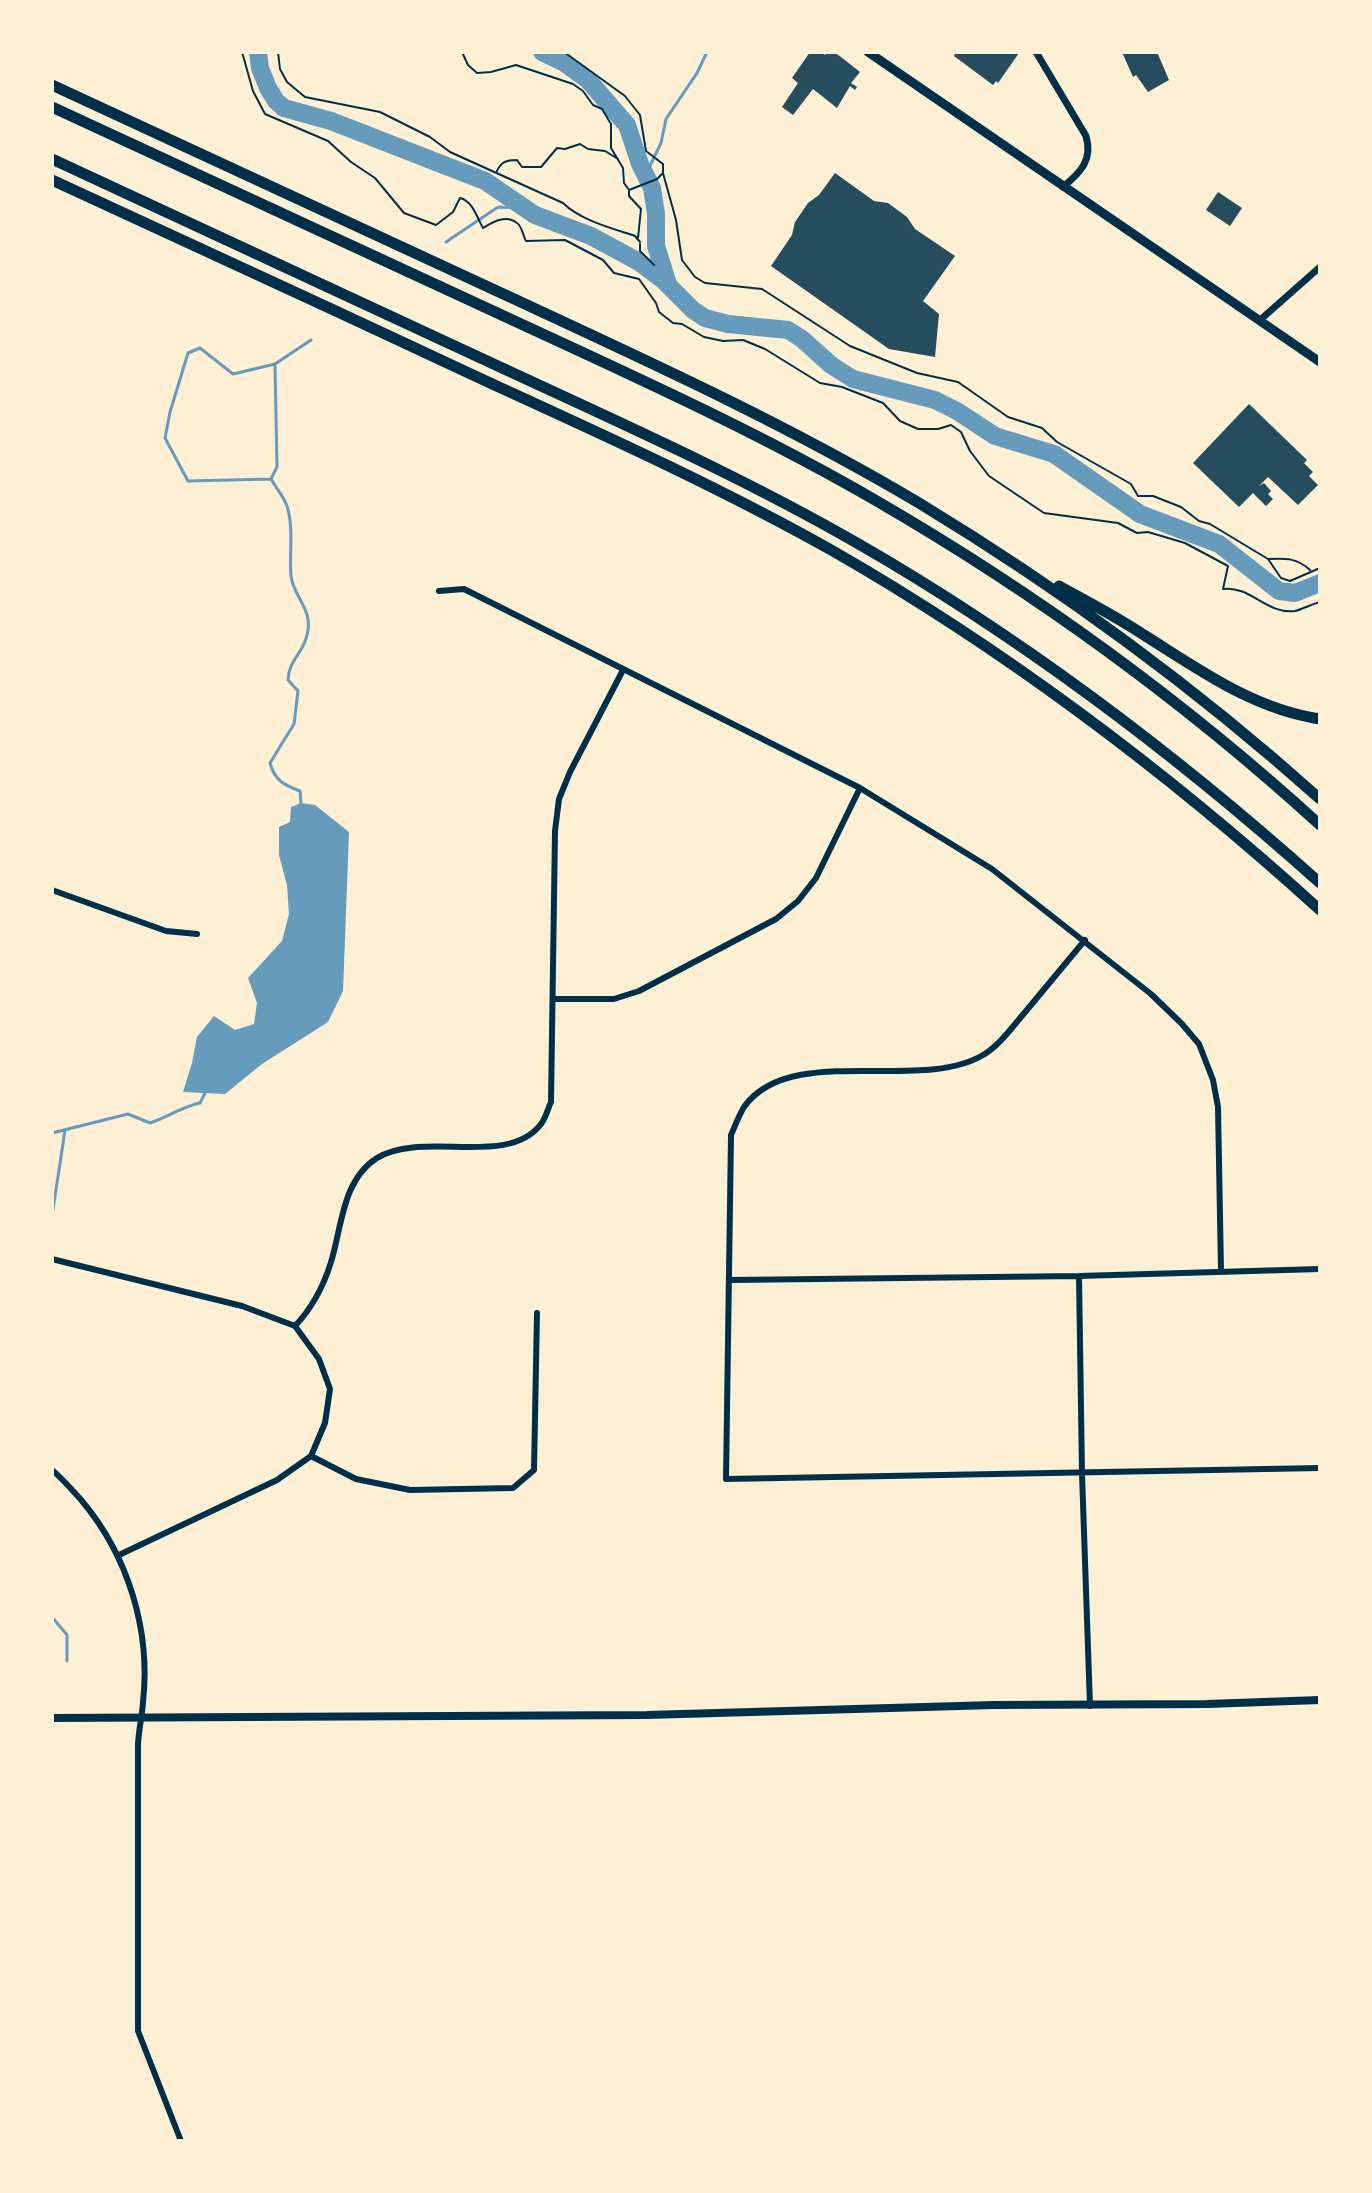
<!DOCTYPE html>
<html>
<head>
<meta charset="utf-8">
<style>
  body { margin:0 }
  #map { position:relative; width:1372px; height:2193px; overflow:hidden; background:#fdf0d5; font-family:"Sofia Sans Condensed",sans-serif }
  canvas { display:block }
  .frame { position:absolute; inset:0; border:54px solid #fdf0d5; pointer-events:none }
</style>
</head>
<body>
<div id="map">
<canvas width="1372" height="2193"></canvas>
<div class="frame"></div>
</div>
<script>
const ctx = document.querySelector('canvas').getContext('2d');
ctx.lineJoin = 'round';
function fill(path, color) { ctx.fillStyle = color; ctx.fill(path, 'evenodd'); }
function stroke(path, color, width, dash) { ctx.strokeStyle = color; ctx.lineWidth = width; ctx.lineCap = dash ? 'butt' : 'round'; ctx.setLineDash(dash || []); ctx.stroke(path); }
fill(new Path2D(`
  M301,803L315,805L349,832L343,991L328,1022L262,1064L225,1094L183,1092L192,1063L197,1037L214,1016L235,1030L254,1024L257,1003L248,978L282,941L289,914L287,885L279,855V827L290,822L291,807Z`), '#669bbc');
stroke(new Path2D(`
  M646,174L661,143L666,119L697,73L707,52
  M446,242L498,207L525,208
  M271,479L277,467L275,365
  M301,804L300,791C284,785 275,781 270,763L294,724L298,691L288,680C289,659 303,654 307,635C314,609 293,597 291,576C289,553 294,529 287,506C284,497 276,488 271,479L188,481L165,438L170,412L188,353L200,348L233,374L275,364L311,340
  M52,1133L128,1114L150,1123C168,1117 181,1107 200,1103L205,1093
  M52,1216L65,1130
  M52,1280V1279
  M52,1617L67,1635V1661`), '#669bbc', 3);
stroke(new Path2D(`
  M258,52L260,68L268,88L276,101L284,108L331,121L485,181L535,215L591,236L639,262L663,280L693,310L705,318L728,324L788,330L802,339L831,365L853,379L935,400L957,411L995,436L1054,454L1140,514L1219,544L1279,591L1295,593L1320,583
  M542,52L563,62L588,80L627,125L640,164L652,188L656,214V246L667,281`), '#669bbc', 18);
fill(new Path2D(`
  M810,52H822L825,55L828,52H834L841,57L860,72L851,83L857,87L855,90L850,86L837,108L813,89L793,115L782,107L798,83L792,78Z
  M956,52H1017L1019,53L998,83L996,81L993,85L954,56Z
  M1122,52H1157L1169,80L1148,92L1136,75L1133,77Z
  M835,173L874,201L888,203L907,217L915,229L955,256L923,301L939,314L935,357L889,349L771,266L792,235L795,222L808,203L819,195Z
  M1218,192L1242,208L1230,226L1206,210Z
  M1249,404L1307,460L1304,463L1313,472L1309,476L1318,485L1298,505L1268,477L1259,486L1264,483L1271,491L1268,494L1273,499L1266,506L1253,493L1239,507L1193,463Z`), '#264d5e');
stroke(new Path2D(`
  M242,52L253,91L265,114L328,141L351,162L375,178L404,213L436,225L453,212L460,198C473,201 477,218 483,228C493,222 506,214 517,223C522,226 523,236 526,241L565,240L603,260L614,273L639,279L656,303L659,312L673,323L682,324L704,337L723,341L743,340L765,349L820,383L842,387L883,403L900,421L918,429H938L951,425L961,432L970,451L989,476L1044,513L1118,523L1137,533L1148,532L1185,543L1228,566L1223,589C1250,585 1267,615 1295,611C1303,609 1312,604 1320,602
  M278,52L280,69L287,82L305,97L380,112L430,137L450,152L563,203C580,220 611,228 635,236L640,242
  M462,52L468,65L477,73L491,72L516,65L573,84L583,91L593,105L602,109L611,124V148L623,168L624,183L629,190
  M564,52L625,96L640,115L646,151L663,164V173L676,220L682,260L695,277L705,283L762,289L850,346L917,373L958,382L1008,417L1042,428L1057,442L1131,484L1138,496H1153L1181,507L1199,521L1210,524L1268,559L1281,578L1290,581L1320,568
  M497,171C501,162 506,160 517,160L522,167H541L557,148L565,149L580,144L588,149L605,151L618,159
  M638,238L641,209L629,196V190L657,179L662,174
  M640,244V251L654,265
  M1268,559C1286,558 1297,558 1310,570`), '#003049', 2);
stroke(new Path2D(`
  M439,591L464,589L860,788L992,869L1151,994L1182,1024L1199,1044L1213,1080L1218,1107L1221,1271
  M52,890L166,931L197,934
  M1085,940C1065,964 1045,988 1026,1011C1013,1026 1000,1045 983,1055C920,1093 790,1042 744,1107C739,1115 735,1126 731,1135L726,1479L1320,1468
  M554,999H614L639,991L776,919L798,901L816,878L860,788
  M52,1259L242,1306L295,1326L319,1359L330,1389L325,1423L311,1456L277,1480L119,1555
  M1079,1276L1082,1474L1090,1706
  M730,1280L1079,1276L1320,1269
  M295,1326C311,1309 324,1285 331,1262C342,1227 342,1180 377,1158C423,1130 508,1168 541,1124C546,1118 548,1108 551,1102L555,831L559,799L570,772L623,670
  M311,1456L356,1479L410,1490L513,1488L534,1470L537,1313
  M52,1470C63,1479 73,1491 82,1501C128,1556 151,1630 143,1702C142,1717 139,1728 138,1744V2031L181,2141`), '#003049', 6);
stroke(new Path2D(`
  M1036,52L1086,136C1093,160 1081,172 1063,187
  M1260,320L1320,267`), '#003049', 7);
stroke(new Path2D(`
  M52,1718L647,1715L994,1705L1207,1704L1320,1700`), '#003049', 8);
stroke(new Path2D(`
  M868,52L1320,362`), '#003049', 9);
stroke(new Path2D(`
  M52,85C205,156 359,227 512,298C650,362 788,425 919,503C1061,589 1196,688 1320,799
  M52,107C203,177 355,247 506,317C631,375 756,431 875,500C1034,592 1184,701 1320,825
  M52,159C201,228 351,298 500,367C621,423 742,477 857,543C1024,639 1177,755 1320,883
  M52,180C197,247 343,314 488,382C604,435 721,488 833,551C1009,652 1170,774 1320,910
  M1059,586C1088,602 1117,617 1144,635C1200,670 1253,709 1320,719`), '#003049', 11);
</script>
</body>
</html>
